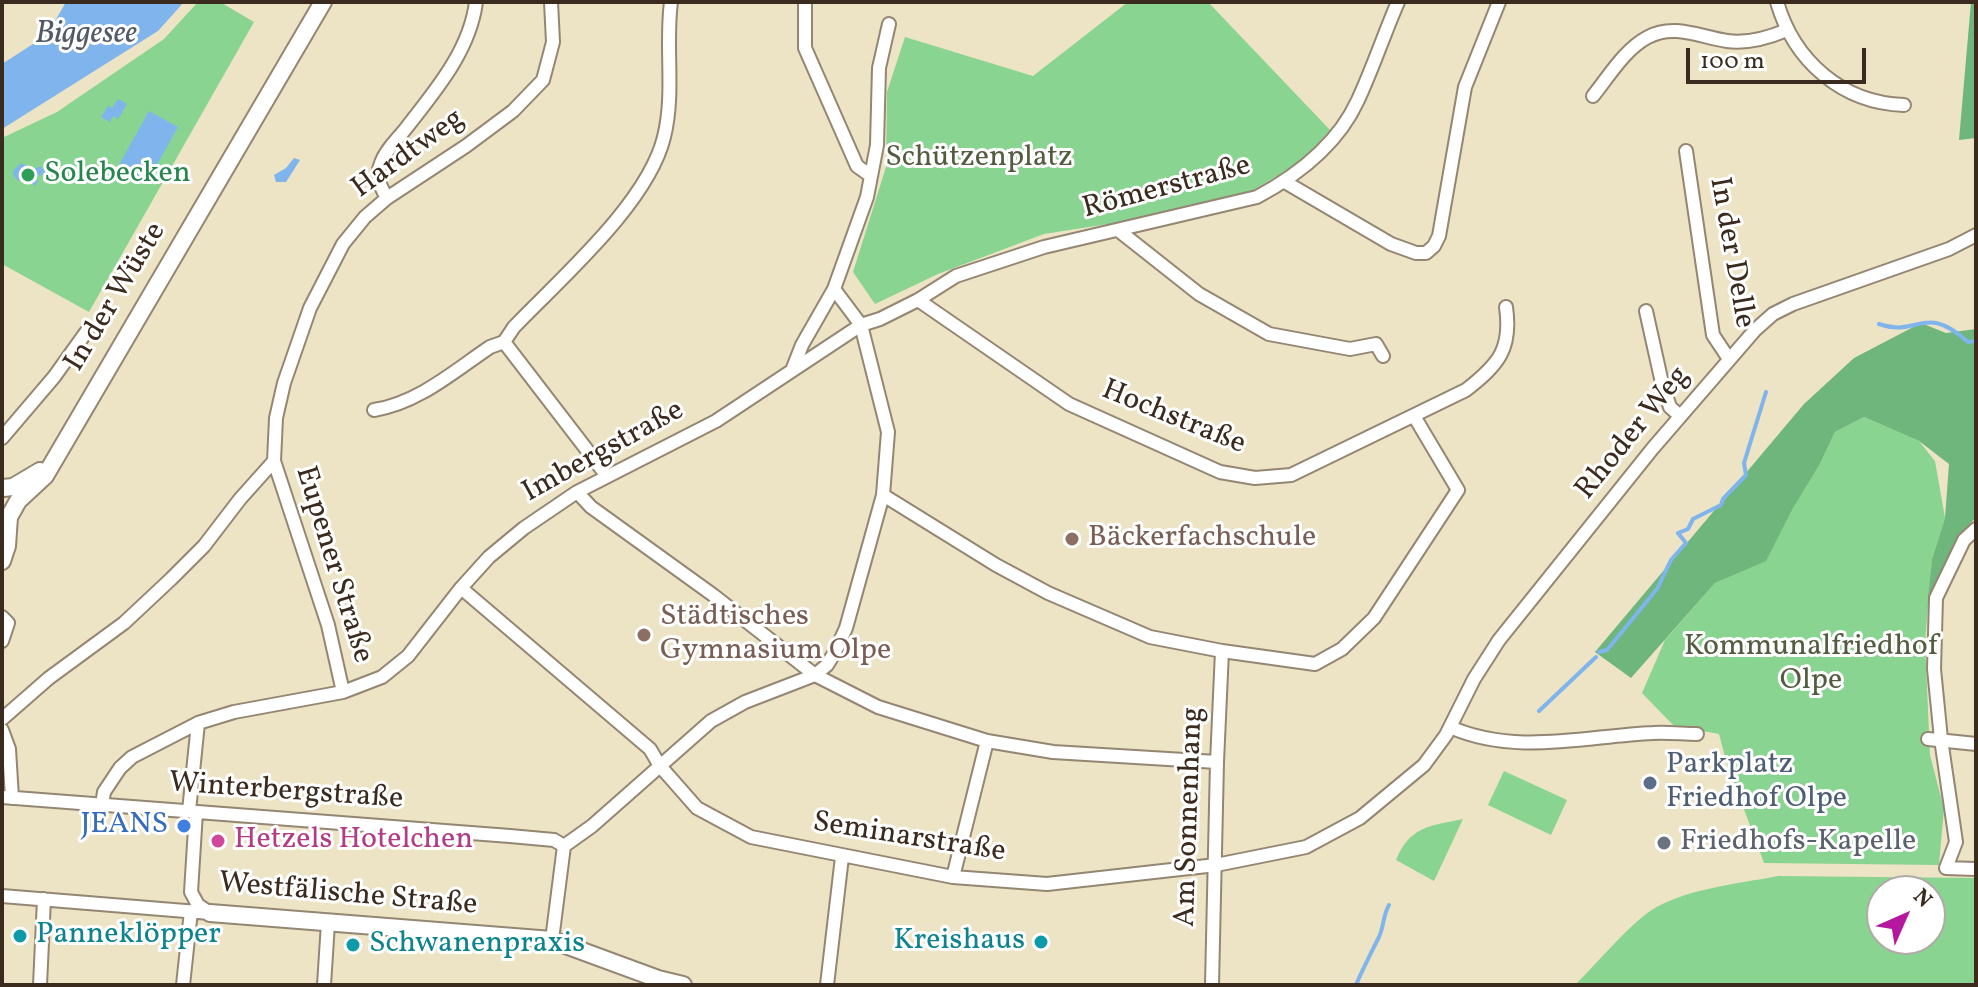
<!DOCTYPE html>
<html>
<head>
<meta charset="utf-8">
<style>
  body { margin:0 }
  #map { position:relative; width:1978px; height:987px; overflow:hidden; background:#ede3c5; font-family:Vollkorn,serif }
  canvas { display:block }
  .frame { position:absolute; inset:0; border:4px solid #3b2a1e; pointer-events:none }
  .north { position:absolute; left:1866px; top:875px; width:80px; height:80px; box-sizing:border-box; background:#fff; border:2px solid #b1aaa5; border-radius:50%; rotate:45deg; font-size:22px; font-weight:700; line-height:32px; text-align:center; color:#3b2a1e }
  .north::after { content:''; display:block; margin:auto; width:28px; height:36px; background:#b5179e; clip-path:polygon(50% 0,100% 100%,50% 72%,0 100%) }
  .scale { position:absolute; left:1686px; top:48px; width:180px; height:36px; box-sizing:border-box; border:4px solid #3b2a1e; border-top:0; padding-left:10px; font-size:24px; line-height:28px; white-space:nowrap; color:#3b2a1e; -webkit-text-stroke:6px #fff; paint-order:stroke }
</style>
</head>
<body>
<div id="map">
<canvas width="1978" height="987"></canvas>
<div class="frame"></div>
<div class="north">N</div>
<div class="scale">100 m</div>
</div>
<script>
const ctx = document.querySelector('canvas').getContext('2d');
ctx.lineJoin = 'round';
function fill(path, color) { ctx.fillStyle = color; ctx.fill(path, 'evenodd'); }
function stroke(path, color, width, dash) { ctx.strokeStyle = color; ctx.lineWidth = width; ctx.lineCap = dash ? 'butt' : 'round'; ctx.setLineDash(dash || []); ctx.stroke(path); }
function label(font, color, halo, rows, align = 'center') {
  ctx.font = font + ' Vollkorn,serif'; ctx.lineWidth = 6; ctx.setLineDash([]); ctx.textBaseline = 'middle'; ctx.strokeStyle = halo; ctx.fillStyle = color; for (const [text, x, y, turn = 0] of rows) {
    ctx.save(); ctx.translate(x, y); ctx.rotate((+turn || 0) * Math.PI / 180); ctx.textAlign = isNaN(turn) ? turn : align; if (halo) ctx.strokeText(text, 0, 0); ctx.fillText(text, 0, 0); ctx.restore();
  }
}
fill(new Path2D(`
  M198,2H220L254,22L89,312L2,264V138L57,112L164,39Z
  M1128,2H1208L1330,130L1303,160L1252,191L1147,218L1044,234L938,274L875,304L853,272L886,167L887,92L905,37L1033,76Z
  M1864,417L1919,441L1935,461L1945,518L1932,559L1925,642L1930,755L1944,809L1939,865L1764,863L1727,764L1719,734L1674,726L1642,693L1665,640L1715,583L1766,560L1793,507L1820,464L1835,432Z
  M1504,771L1567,800L1551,835L1488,805Z
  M1463,819L1434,881L1396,860C1410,826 1430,826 1463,819Z
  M1778,876L1976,878V985H1575C1598,962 1621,934 1646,914C1679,889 1738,884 1778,876ZM1882,891H1930V939H1882Z`), '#89d491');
fill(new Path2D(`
  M1971,2H1976V138L1959,140Z
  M1921,323L1946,333L1976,329V517L1957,539L1928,599L1932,559L1945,518L1949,464L1919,441L1864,417L1835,432L1820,464L1793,508L1766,561L1715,583L1631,678L1595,652L1804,404L1854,358Z`), '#6eb67b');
fill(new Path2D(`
  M66,2H184L158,31L2,129V64L47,35Z
  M118,99L127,104L118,119L113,116L110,122L101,117L108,106L112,108Z
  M149,111L178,127L148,181L119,165Z
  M294,158L300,160L286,182H276L274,175L286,168Z
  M21,163L33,170L40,166L45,171L42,175L34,176L38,181L35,186L27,180L19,181L14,177L13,171Z`), '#7fb4ed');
stroke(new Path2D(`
  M1879,324C1919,338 1924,302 1968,342L1976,341
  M1599,652L1607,650L1657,589L1671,560L1686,543L1678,533L1688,529L1693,519L1721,505L1723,499L1746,475L1744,463L1766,392
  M1539,711L1596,657
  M1356,985C1363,968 1371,953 1379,937C1384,926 1383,915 1389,905`), '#7fb4ed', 4);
const street = new Path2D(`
  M805,2V48L857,166L871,176
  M1777,2C1794,61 1842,103 1904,105
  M1593,96C1609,76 1625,49 1648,37C1674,23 1700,37 1727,41C1748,44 1768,38 1787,30
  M1686,151L1713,335L1729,359
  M1285,182L1391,244L1416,253H1426L1434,246L1439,236L1465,87L1499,2
  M387,198C380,186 375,176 381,163C386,149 398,139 407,127C436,90 470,50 476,2
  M1118,230L1199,294L1269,334L1350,349L1376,344L1383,356
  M918,300L1069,404L1220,472L1255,478L1291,475L1466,390C1499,364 1512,349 1506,307
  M1646,311L1662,383L1670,407L1680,416
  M504,342L607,476
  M793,368L802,345L834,289
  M374,410C418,403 453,372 490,347L504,342L514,327C561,278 648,203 664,137C675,93 665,46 671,2
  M2,438L54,377L87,331
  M577,492L591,507L713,595L815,675L878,707L987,741L1053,752L1217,762
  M883,495L996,565L1048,593L1150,637L1222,651L1315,664L1342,649L1374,618L1458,490L1414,416
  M1976,529L1964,540L1936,598L1934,669L1941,739L1956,842L1946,868L1976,869
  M461,588L650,749L660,766L697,808L751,837L953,877L1047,884L1216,865L1306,847L1360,818L1424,765L1446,735L1474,679L1499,640L1653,448L1755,330L1773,314L1793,304L1949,249L1976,235
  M2,617L8,623L2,641
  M343,692L328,625L274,461L276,418L284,383L310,308L343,244L365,217L387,198L466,146L513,111L543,80L553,42L551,2
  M2,719L49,678L124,623L171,579L204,546L240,499L274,461
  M1450,727C1516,756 1585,736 1653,733C1668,732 1683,734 1697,734
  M2,730L9,749L12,798
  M1928,739L1976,744
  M2,797L510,836L554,840L564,846
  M102,805L104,792L120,768L132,757L198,723L234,712L343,692L382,677L408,656L461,588L489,557L524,528L577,492L716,421L861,325L880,319L918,300L956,276L1044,247L1257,197C1298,175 1338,144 1358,100C1373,68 1384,34 1398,2
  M189,811L198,723
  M196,812L191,892L198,905L210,913
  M953,877L987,741
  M2,896L210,913
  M552,940L564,846L592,826L711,721L745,702L815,675L827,665L835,652L846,628L883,495L888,432L861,325L834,289L867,197L877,145L879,68L889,24
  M40,985L44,899
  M183,985L191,911
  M324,985L328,923
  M827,985L842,857
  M1212,985L1217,762L1222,651`);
const secondary = new Path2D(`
  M3,488L13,487L40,471
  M2,524L9,517L18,501L45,476L323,2
  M2,561L7,546L9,517
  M210,913L552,940L658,979L683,985`);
stroke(street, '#948672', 16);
stroke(secondary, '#948672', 20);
stroke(street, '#fff', 12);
stroke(secondary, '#fff', 16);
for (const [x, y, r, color] of [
  [28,175,8,"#2e9e5b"],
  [1072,539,8,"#8d6e63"],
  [644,635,8,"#8d6e63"],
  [1650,783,8,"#5c6f8a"],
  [184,826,8,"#3f7fe0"],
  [218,841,8,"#d1479c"],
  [1664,843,8,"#6b7280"],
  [20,936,8,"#0f9aa8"],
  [1041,942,8,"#0f9aa8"],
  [353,945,8,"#0f9aa8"]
]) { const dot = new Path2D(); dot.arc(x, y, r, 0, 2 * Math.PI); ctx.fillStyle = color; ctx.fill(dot); stroke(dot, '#fff', 3); }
label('30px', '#3b2a1e', '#fff', [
  ["Hardtweg",409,155,-36],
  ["Römerstraße",1167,189,-15],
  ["In der Delle",1730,253,80],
  ["In der Wüste",117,298,-59],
  ["Hochstraße",1173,419,22],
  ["Rhoder Weg",1634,434,-51],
  ["Imbergstraße",604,453,-29],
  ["Eupener Straße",332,565,73],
  ["Winterbergstraße",286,793,4],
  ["Am Sonnenhang",1191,817,-88],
  ["Seminarstraße",909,839,9],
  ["Westfälische Straße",348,896,5]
]);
label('30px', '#525d40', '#fff', [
  ["Schützenplatz",979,159],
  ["Kommunalfriedhof",1811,648],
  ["Olpe",1811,682]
]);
label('30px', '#27864d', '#fff', [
  ["Solebecken",44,175]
], 'left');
label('30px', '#785e54', '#fff', [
  ["Bäckerfachschule",1088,539],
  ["Städtisches",660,618],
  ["Gymnasium Olpe",660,652]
], 'left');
label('30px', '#4e5e75', '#fff', [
  ["Parkplatz",1666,766],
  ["Friedhof Olpe",1666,800]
], 'left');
label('30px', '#366cbe', '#fff', [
  ["JEANS",168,826]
], 'right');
label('30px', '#b23c85', '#fff', [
  ["Hetzels Hotelchen",234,841]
], 'left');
label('30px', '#5b616d', '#fff', [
  ["Friedhofs-Kapelle",1680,843]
], 'left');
label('30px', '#0d838f', '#fff', [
  ["Panneklöpper",36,936],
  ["Kreishaus",1025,942,"right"],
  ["Schwanenpraxis",369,945]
], 'left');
label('italic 32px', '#535a66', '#fff', [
  ["Biggesee",86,36]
]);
</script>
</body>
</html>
